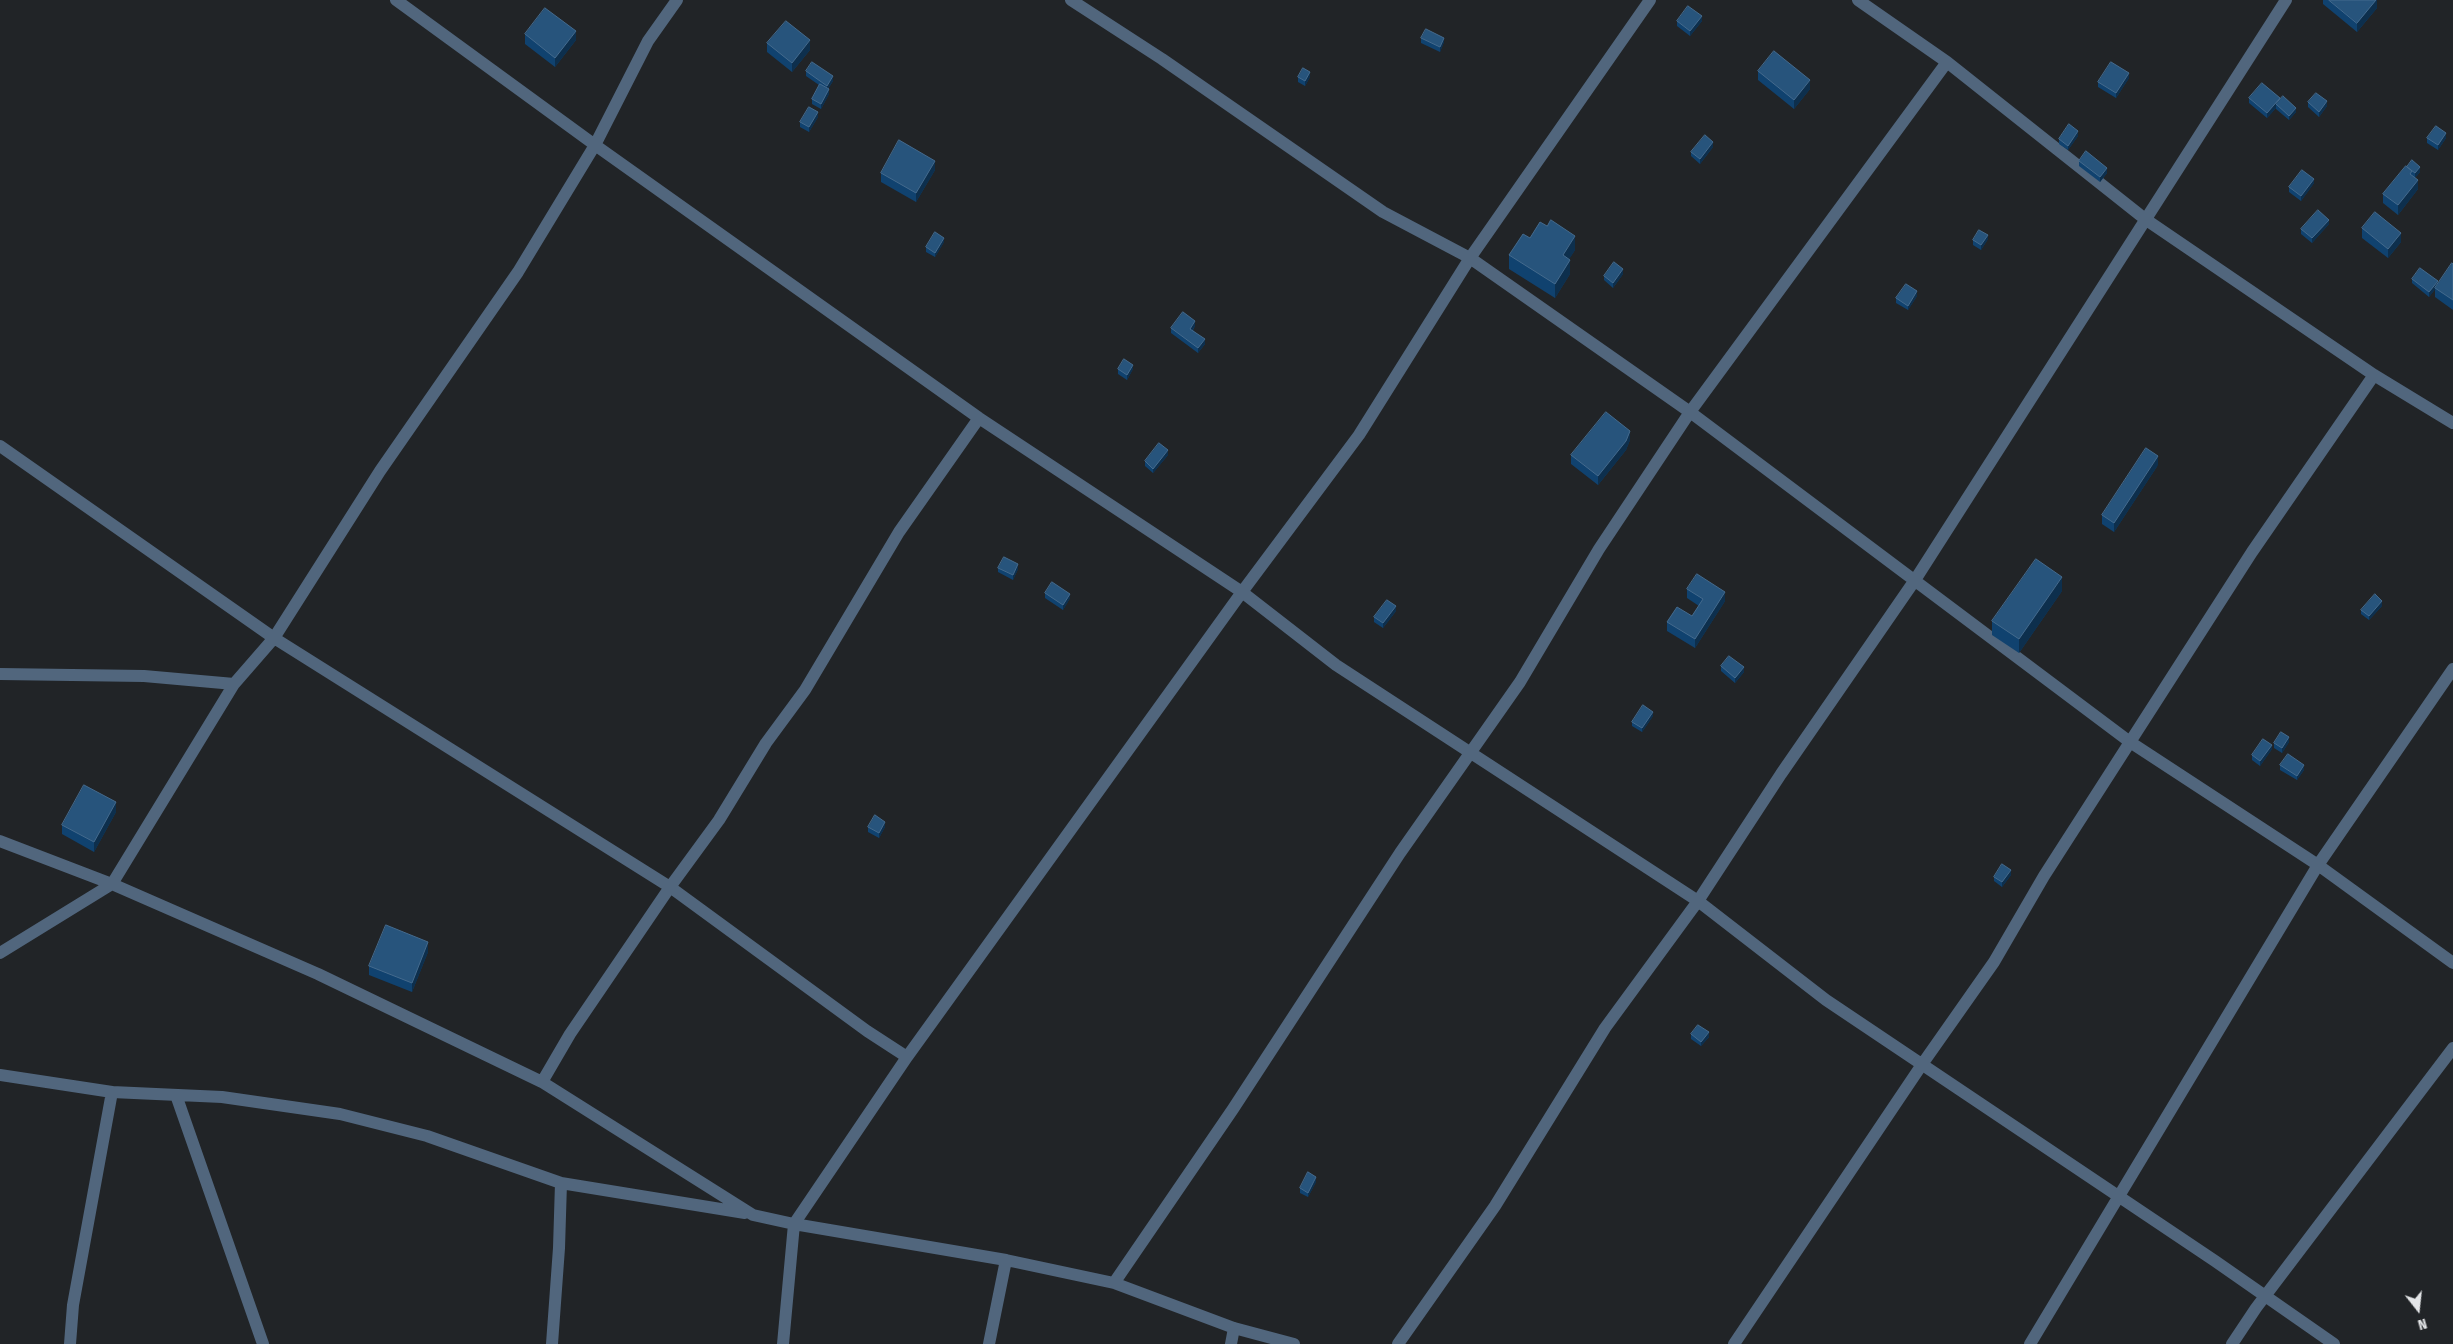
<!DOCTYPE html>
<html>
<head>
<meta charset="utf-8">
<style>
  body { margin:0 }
  #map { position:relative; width:2453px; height:1344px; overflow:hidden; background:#212427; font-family:"Fira Sans Condensed",sans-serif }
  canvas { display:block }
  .north { position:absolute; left:2393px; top:1284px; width:50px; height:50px; -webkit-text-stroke:4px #212427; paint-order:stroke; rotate:164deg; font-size:14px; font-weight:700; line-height:20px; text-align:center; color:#e3e5e7 }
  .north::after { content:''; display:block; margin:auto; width:18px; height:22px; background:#e3e5e7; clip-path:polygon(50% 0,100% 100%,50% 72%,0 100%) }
</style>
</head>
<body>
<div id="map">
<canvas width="2453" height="1344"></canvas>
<div class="north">N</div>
</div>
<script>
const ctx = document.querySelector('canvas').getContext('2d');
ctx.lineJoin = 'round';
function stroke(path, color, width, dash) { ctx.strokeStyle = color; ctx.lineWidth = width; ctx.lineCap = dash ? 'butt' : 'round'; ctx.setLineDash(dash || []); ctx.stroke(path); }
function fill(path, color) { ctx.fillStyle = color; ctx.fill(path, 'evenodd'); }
stroke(new Path2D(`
  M396,0L595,145L979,418L1242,592L1336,665L1698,901L1826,1000L2215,1261L2334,1344
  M1071,0L1162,59L1383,212L1470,258L1690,412L2130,742L2318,865L2453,963
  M1858,0L1947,62L2145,219L2374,375L2453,423
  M0,446L274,638L670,887L867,1031L907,1057
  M0,674L144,676L234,684
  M0,841L112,884L318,974L542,1082L753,1215L794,1224L1006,1260L1114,1283L1234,1328L1294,1344
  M0,953L112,884L234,684L274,638L380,471L518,272L595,145L648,41L677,0
  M0,1075L112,1092L222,1097L340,1114L427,1136L561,1183L745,1213
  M542,1082L570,1034L670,887L719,820L766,743L805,690L899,532L979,418
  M176,1095L263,1344
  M1114,1283L1233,1109L1400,853L1520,682L1599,549L1690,412L1947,62
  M70,1344L73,1305L112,1092
  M552,1344L559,1248L561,1183
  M783,1344L794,1224L907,1057L1242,592L1359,435L1470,258L1650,0
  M989,1344L1006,1260
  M1231,1344L1234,1328
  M1398,1344L1495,1206L1605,1028L1698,901L1781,774L1915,580L2286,0
  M1734,1344L1923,1063L1994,962L2044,876L2252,552L2374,375
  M2030,1344L2318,865L2453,669
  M2232,1344L2256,1308L2453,1048`), '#51667d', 12);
fill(new Path2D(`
  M2323,0H2377V8L2357,32L2323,4Z
  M1677,21H1702L1690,36L1677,26Z
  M525,34L576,40L555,67L525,44Z
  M1421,38L1444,42L1440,52L1421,43Z
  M767,43L810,50L792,72L767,52Z
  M806,71L833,81L828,89L829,94L821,109L812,104V99L819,85L806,76Z
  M1758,71L1810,89L1794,109L1758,80Z
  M1298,77H1310L1305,86L1298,82Z
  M2129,78L2116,98L2098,87V82Z
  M2249,98L2280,100L2296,112L2289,120L2276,109V108L2267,118L2249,103Z
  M2308,102L2327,106L2319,117L2308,107Z
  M818,117L809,132L800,127V122Z
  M2078,136L2068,150L2059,144V139Z
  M2427,138H2446L2438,150L2427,143Z
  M1713,147L1700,164L1691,156V152Z
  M2079,161L2107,173L2100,182L2079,166Z
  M2406,166L2420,172L2415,178L2418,189L2398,215L2383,203V194Z
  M935,170L916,202L881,182V173Z
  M2314,183L2301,201L2289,192V187Z
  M2329,224L2312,243L2301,234V229Z
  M2362,228L2401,242L2388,258L2362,238Z
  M1530,238L1575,250L1569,259L1570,274L1555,298L1509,269V255Z
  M1988,239L1981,250L1973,245V240Z
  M944,242L935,257L926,252V247Z
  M2453,264V310L2435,297V289L2429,297L2412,283V279L2438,284Z
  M1623,274L1613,288L1604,280V276Z
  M1917,296L1908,310L1896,303V298Z
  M1195,326L1193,330L1205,344L1198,353L1171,333V328Z
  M1118,369H1133L1127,380L1118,374Z
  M1630,440L1626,450L1598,485L1571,464V455Z
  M1168,455L1153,473L1145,466V461Z
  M2158,465L2114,532L2102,524V515Z
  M998,568L1018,569L1013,580L998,572Z
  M1687,589L1725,601L1695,648L1667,631V622L1692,616L1699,606L1687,598Z
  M2062,591L2019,653L1992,635V621Z
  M1045,593L1070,598L1063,610L1045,598Z
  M2382,606L2369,620L2361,614V610Z
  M1396,611L1383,628L1374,622V617Z
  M1721,666L1744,672L1735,683L1721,671Z
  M1653,716L1642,732L1632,726V722Z
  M2289,742L2282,753L2274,748V743Z
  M2272,749L2260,766L2252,760V755Z
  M2280,765L2304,770L2297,780L2280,770Z
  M116,812L94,852L62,834V825Z
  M868,827H885L879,838L868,832Z
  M2011,875L2002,887L1994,881V877Z
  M428,952L412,992L369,975V966Z
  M1691,1034L1709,1037L1701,1046L1691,1039Z
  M1316,1182L1308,1197L1300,1193V1188Z`), '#10426f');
fill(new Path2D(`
  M2376,0H2377V8L2357,32V23Z
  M1702,16V21L1690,36V31Z
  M576,31V40L555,67V58Z
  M1444,38V42L1440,52V47Z
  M810,40V50L792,72V63Z
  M1310,72V77L1305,86V81Z
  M2129,73V78L2116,98V93Z
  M833,76V81L827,90V86Z
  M1810,80V89L1794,109V100Z
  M829,89V94L821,109V104Z
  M2280,98V103L2276,104V108L2267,118V113Z
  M2327,101V106L2319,117V112Z
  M2296,108V112L2289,120V116Z
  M818,112V117L809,132V127Z
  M2078,131V136L2068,150V146Z
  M2446,133V138L2438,150V145Z
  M1713,142V147L1700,164V159Z
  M935,161V170L916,202V193Z
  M2420,167V172L2415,178V173Z
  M2107,168V173L2100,182V177Z
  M2314,179V183L2301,201V196Z
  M2418,180V189L2398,215V205Z
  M2329,220V224L2312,243V238Z
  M2401,233V242L2388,258V249Z
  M1988,235V239L1981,250V245Z
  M1575,236V250L1563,269V255Z
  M944,238V242L935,257V253Z
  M1570,260V274L1555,298V284Z
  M1623,269V274L1613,288V283Z
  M2438,281V286L2429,297V292Z
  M1917,291V296L1908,310V306Z
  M1195,321V326L1190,333V329Z
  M1205,339V344L1198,353V348Z
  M1133,365V369L1127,380V375Z
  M1630,431V440L1626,450L1598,485V476Z
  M1168,450V455L1153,473V469Z
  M2158,456V465L2114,532V523Z
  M1018,564V569L1013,580V575Z
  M2062,577V591L2019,653V639Z
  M1725,592V601L1695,648V639Z
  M1070,594V598L1063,610V605Z
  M2382,601V606L2369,620V616Z
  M1396,606V611L1383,628V623Z
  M1744,667V672L1735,683V678Z
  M1653,712V716L1642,732V728Z
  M2289,737V742L2282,753V748Z
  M2272,745V749L2260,766V761Z
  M2304,765V770L2297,780V776Z
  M116,802V812L94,852V842Z
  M885,822V827L879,838V833Z
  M2011,870V875L2002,887V882Z
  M428,942V952L412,992V983Z
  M1709,1032V1037L1701,1046V1042Z
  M1316,1177V1182L1308,1197V1193Z`), '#0d2f4d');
const building = new Path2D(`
  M2329,0H2376L2357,23Z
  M1688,6L1702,16L1690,31L1677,21Z
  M545,8L576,31L555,58L525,34Z
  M786,21L810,40L792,63L767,43Z
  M1426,29L1444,38L1440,47L1421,38Z
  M1774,51L1810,80L1794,100L1758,71Z
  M812,62L833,76L827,86L806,71Z
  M2111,62L2129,73L2116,93L2098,82Z
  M1303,68L1310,72L1305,81L1298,77Z
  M2262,83L2280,98L2267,113L2249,98Z
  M820,84L829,89L821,104L812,99Z
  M2316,93L2327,101L2319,112L2308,102Z
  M2283,96L2296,108L2289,116L2276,104Z
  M809,107L818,112L809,127L800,122Z
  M2069,124L2078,131L2068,146L2059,139Z
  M2436,126L2446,133L2438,145L2427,138Z
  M1705,135L1713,142L1700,159L1691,152Z
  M899,140L935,161L916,193L881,173Z
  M2086,151L2107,168L2100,177L2079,161Z
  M2412,160L2420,167L2415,173L2407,167Z
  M2406,166L2412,171L2410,174L2418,180L2398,205L2383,194Z
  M2302,170L2314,179L2301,196L2289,187Z
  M2318,210L2329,220L2312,238L2301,229Z
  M2375,212L2401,233L2388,249L2362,228Z
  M1551,220L1575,236L1563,255L1570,260L1555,284L1509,255L1523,234L1530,238L1540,222L1547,226Z
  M1979,230L1988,235L1981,245L1973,240Z
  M935,232L944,238L935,253L926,247Z
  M1614,262L1623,269L1613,283L1604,276Z
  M2452,263L2453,264V300L2435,288Z
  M2420,268L2438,281L2429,292L2412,279Z
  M1906,284L1917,291L1908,306L1896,298Z
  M1183,312L1195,321L1190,329L1205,339L1198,348L1171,328Z
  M1124,359L1133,365L1127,375L1118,369Z
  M1606,412L1630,431L1626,441L1598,476L1571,455Z
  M1159,443L1168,450L1153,469L1145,461Z
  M2146,448L2158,456L2114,523L2102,515Z
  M1004,557L1018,564L1013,575L998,568Z
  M2036,559L2062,577L2019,639L1992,621Z
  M1697,574L1725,592L1695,639L1667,622L1677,607L1692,616L1703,599L1687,589Z
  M1052,582L1070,594L1063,605L1045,593Z
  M2375,594L2382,601L2369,616L2361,610Z
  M1387,600L1396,606L1383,623L1374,617Z
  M1729,656L1744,667L1735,678L1721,666Z
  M1643,705L1653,712L1642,728L1632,722Z
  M2281,732L2289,737L2282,748L2274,743Z
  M2263,739L2272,745L2260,761L2252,755Z
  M2288,754L2304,765L2297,776L2280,765Z
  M84,785L116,802L94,842L62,825Z
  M875,815L885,822L879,833L868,827Z
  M2002,864L2011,870L2002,882L1994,877Z
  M386,925L428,942L412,983L369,966Z
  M1698,1025L1709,1032L1701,1042L1691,1034Z
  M1308,1172L1316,1177L1308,1193L1300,1188Z`);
fill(building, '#27547c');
stroke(building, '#446a8d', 1);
</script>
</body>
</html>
